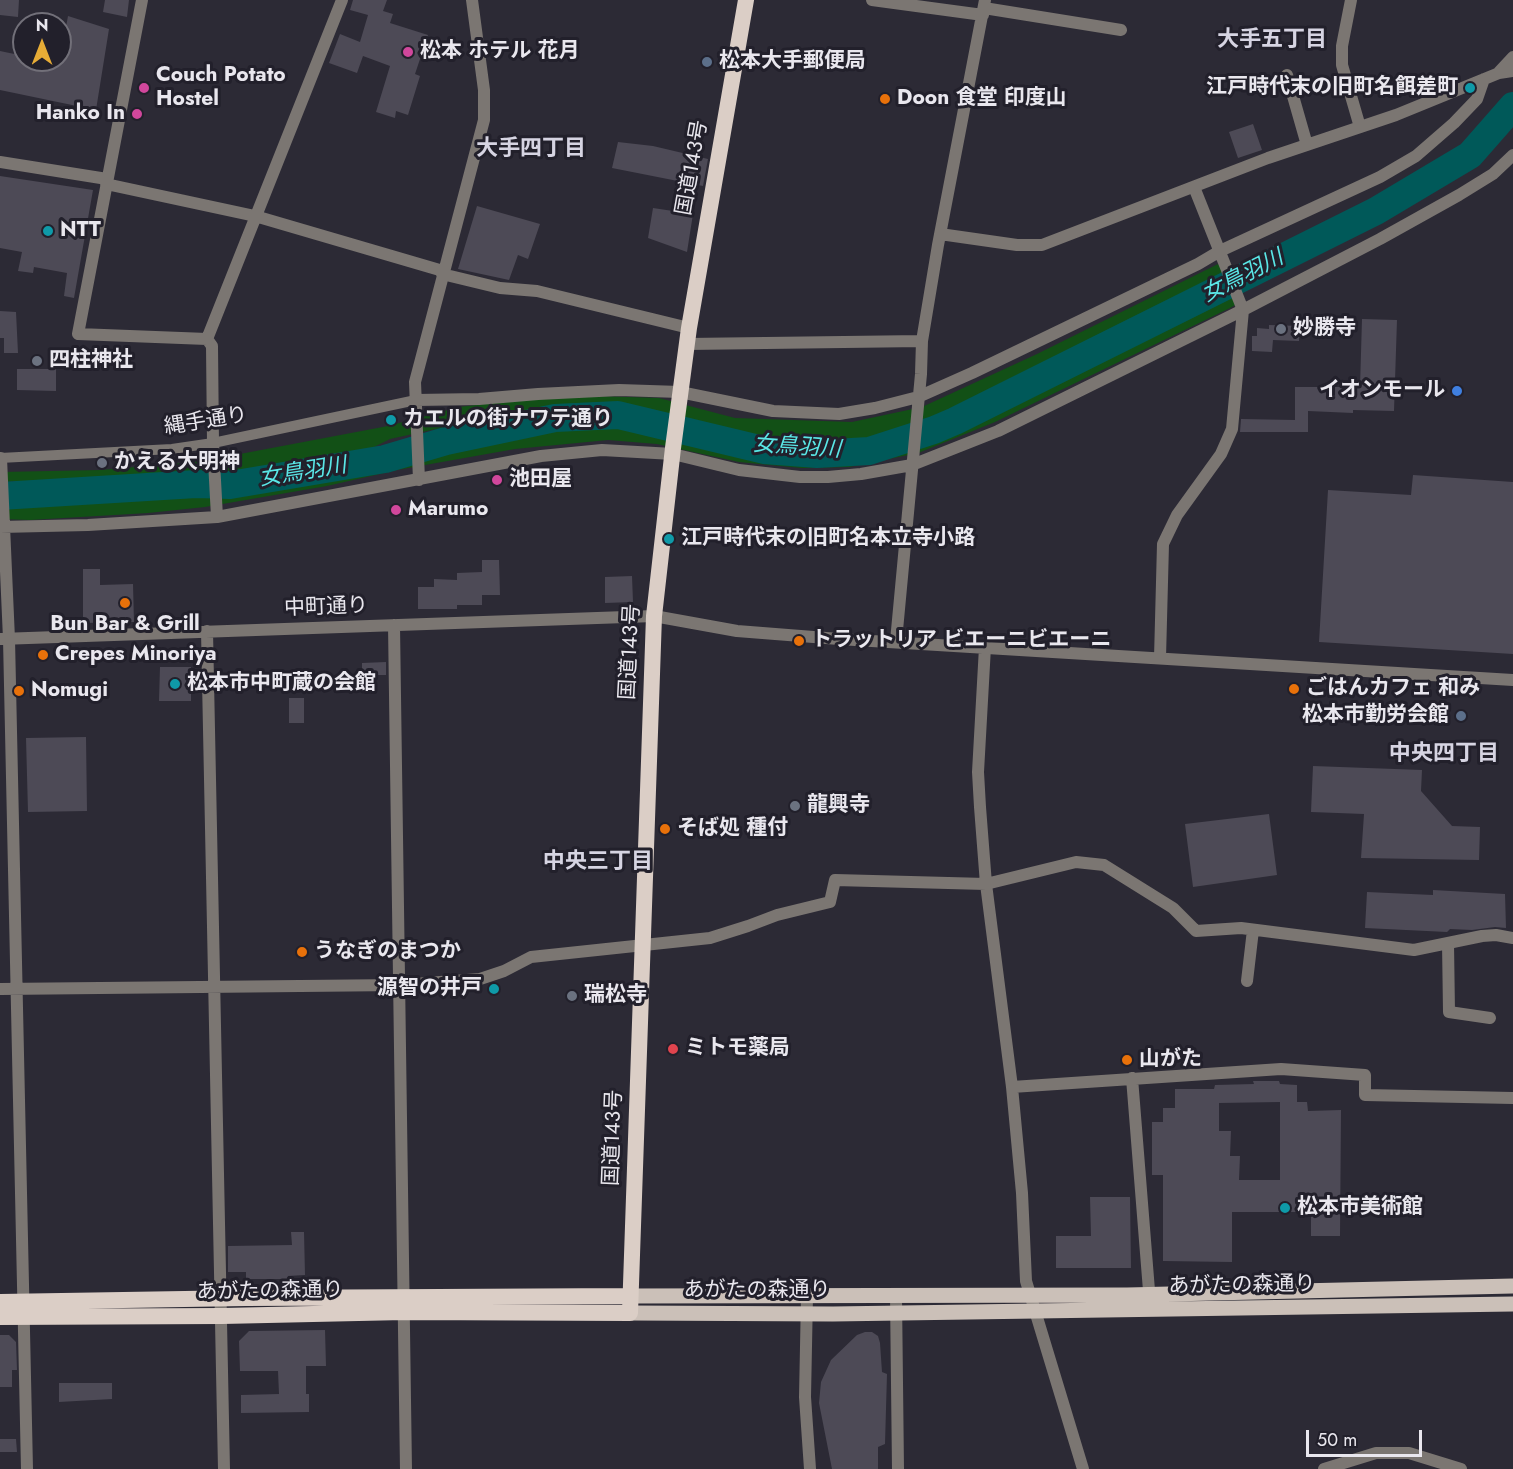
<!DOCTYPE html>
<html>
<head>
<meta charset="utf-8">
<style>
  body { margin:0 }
  #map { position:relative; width:1513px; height:1469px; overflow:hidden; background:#2c2a35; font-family:Jost,sans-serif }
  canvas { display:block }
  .north { position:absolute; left:12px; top:12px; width:60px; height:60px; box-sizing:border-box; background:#22202b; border:2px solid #727079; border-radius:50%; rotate:0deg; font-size:16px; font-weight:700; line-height:24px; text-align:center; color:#e9e7ee }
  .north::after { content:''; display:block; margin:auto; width:21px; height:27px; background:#e7ac36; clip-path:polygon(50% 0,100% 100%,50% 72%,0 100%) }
  .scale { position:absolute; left:1306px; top:1430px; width:116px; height:27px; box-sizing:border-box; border:3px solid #e9e7ee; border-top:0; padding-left:8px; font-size:18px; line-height:21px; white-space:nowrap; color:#e9e7ee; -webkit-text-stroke:4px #22202b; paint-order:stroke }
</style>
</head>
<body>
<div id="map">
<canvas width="1513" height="1469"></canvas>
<div class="north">N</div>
<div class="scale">50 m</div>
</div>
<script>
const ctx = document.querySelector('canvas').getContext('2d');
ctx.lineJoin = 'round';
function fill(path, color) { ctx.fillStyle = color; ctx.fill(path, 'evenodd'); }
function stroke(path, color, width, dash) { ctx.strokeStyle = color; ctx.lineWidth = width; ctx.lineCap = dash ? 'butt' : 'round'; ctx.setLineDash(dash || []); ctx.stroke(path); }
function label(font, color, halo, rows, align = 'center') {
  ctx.font = font + ' Jost,"Noto Sans JP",sans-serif'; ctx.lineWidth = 6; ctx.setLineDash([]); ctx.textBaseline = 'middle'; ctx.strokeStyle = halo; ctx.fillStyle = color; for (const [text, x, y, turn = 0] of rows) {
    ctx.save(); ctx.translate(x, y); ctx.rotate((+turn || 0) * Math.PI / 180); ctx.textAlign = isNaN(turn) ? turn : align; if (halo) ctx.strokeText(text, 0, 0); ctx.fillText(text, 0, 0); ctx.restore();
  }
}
fill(new Path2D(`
  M1218,264L1228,281L908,436L855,448L811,450L765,445L701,427L672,415L595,406L445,427L390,439L362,453L313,466L223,476L203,473L68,484L14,481L0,483V472L101,470L203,461L388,426L459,407L528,399L596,396L659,398L735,418L852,422L922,407L1037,354Z
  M1231,289L1237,304L1230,308L995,422L918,453L849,467L802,468L739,462L657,444L608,440L515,449L397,470L327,486L205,507L148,513L30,520L0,519V501L11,499L196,487L227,488L394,461L446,445L556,424L616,421L658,434L682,437L761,454L816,459L870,455L899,446L968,417Z`), '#125016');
stroke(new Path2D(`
  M0,496L196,484L230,485L385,459L446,441L555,418L618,415L764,450L817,454L869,451L934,430L955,421L1376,211L1470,155L1513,106`), '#005959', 28);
fill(new Path2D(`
  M0,0H19L18,17L0,15Z
  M105,0H129L127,17L103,12Z
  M353,0H387L383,11L393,14L390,23L428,35L415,74L420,76L408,115L396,111L395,118L376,112L390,66L363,56L357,73L329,63L340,34L360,42L368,15L350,10Z
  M68,16L109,29L96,110L0,90V51L24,56V60H41L58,64L60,60Z
  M1253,124L1262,150L1238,158L1229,132Z
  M618,142L653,146L708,159L703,186L612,168Z
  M0,176L93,190L74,298L64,296L67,273L34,267L33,273L18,271L22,252L0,248Z
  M477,206L540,224L528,259L518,255L509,280L458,269Z
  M653,208L693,214L687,252L648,238Z
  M0,311L16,312L18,353H4V338H0Z
  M1362,319L1397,320L1394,411L1353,410V413L1308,411V432H1240L1241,419L1295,420V387H1360Z
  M1269,325L1300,326L1299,341L1273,340L1272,352L1252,351V336H1257V328L1269,329Z
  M17,369H56V391L17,390Z
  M1413,475L1513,482V654L1319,642L1328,490L1411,495Z
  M482,560H499L500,595H482V605H457V609H418V587H434V579L457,580V573L482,572Z
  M83,569H100V585L133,584L134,622L83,623Z
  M632,576L633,602L605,603V577Z
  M386,662V675H362V663Z
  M160,667H191V701H159Z
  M289,698H304V723H289Z
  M86,737L87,811L28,812L26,738Z
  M1313,766L1422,770L1421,791L1452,826L1480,827L1479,860L1361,858L1364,814L1311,812Z
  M1269,814L1277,875L1193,887L1185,824Z
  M1433,890L1505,894L1506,928L1495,927L1472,930L1450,929L1447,932L1365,928L1367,892L1433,895Z
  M1253,1081H1279L1280,1084L1297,1085V1102H1307L1308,1111L1341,1110L1340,1236H1311V1212H1232V1262L1163,1261V1175H1152V1122H1163V1108H1175V1089H1214L1215,1085L1254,1084ZM1280,1102V1180H1239L1240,1156H1230L1231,1131H1219V1103Z
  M1090,1197H1130L1131,1268H1056V1236H1091Z
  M291,1232H304L305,1275L288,1276V1279H246V1272H228V1246L292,1245Z
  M325,1330L326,1366H306V1394H309V1412L241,1413V1395L279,1394L278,1371H240L239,1341L249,1331Z
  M865,1332H872L878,1336L880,1343L882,1372L887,1374L885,1444L878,1447V1469H832L819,1403L821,1382L831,1360L857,1335Z
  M0,1335H9L16,1342L17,1370H12V1387H0Z
  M59,1383H112V1399L59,1402Z
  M0,1439H16L17,1452H0Z`), '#4d4a56');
stroke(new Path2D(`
  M0,458L172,449L213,443L416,400`), '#7b7672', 10);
stroke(new Path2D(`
  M142,0L78,334L207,339L342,0
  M872,0L983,15
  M1351,0L1342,46V65L1360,127
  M984,8L1121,30
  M1499,72L1513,57
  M1287,75L1307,145
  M0,162L107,179
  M106,184L255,216L443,271
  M940,234L1017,245H1042L1268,158L1396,115L1499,73L1513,71
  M442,274L500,288L537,291L689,328
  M207,339L212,346L213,443L217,517
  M687,344L922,341
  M416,400L479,399L538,394L619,390L680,392L773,411L839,414L875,408L918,397L972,373L1198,264L1220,251L1380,177L1416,156L1454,123L1477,99L1484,79
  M1,458L9,639L27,1469
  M419,480L415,382L484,120V90L472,0
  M0,527L88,525L217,517L541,456L602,450L673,454L739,470L800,477H828L861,474L912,465L998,431L1243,310L1380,239L1459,195L1493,174L1513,155
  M394,625L406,1469
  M207,631L224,1469
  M0,639L654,616L737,631L839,639L1513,680
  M896,641L921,374L922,341L938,245L985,0
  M985,647L978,772L980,807L986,884L1012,1087L1022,1193L1026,1281L1083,1469
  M1160,658L1163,544L1177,515L1221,454L1232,429L1243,310L1194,187
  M1448,943L1449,1012L1490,1018
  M1247,981L1253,930
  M0,989L400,985L480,979L504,971L531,957L710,938L748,926L777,915L830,902L835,880L986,884L1076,862L1104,865L1173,908L1196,931L1241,928L1414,950L1482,936L1496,935L1513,938
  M1132,1078L1150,1303
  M1012,1087L1281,1069L1365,1075V1095L1513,1098
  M807,1296L805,1397L810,1469
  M896,1296L898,1469
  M1324,1469L1376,1453H1409L1461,1469`), '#7b7672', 12);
stroke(new Path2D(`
  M630,1296L1127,1295L1513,1286
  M630,1313L833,1314L1513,1304`), '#cbc0b8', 15);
stroke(new Path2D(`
  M0,1302L246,1298L630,1296
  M0,1317L222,1316L404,1312L630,1313L654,616L673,448L689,328L746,0`), '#dbcec6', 16);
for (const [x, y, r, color] of [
  [408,52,6,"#d1479c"],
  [707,62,6,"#5c6f8a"],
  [144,88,6,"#d1479c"],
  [1470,88,6,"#0f9aa8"],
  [885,99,6,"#e8710a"],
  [137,114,6,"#d1479c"],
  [48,231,6,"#0f9aa8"],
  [1281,329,6,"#6b7280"],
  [37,361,6,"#6b7280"],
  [1457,391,6,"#3f7fe0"],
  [391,420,6,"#0f9aa8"],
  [102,463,6,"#6b7280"],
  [497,480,6,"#d1479c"],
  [396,510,6,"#d1479c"],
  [669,539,6,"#0f9aa8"],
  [125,603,6,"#e8710a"],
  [799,641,6,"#e8710a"],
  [43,655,6,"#e8710a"],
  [175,684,6,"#0f9aa8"],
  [1294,689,6,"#e8710a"],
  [19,691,6,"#e8710a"],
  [1461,716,6,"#5c6f8a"],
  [795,806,6,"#6b7280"],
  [665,829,6,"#e8710a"],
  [302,952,6,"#e8710a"],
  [494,989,6,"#0f9aa8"],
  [572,996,6,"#6b7280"],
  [673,1049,6,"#e0444e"],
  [1127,1060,6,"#e8710a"],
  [1285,1208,6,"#0f9aa8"]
]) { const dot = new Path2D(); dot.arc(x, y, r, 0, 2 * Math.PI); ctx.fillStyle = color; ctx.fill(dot); stroke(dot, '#22202b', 2); }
label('bold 21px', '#e9e7ee', '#22202b', [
  ["松本 ホテル 花月",420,52],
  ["松本大手郵便局",719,62],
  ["Couch Potato",156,76],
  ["Hostel",156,100],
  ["江戸時代末の旧町名餌差町",1458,88,"right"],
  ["Doon 食堂 印度山",897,99],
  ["Hanko In",125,114,"right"],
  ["NTT",60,231],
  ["妙勝寺",1293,329],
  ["四柱神社",49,361],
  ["イオンモール",1445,391,"right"],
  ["カエルの街ナワテ通り",403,420],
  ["かえる大明神",114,463],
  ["池田屋",509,480],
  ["Marumo",408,510],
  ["江戸時代末の旧町名本立寺小路",681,539],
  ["Bun Bar & Grill",125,625,"center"],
  ["トラットリア ビエーニビエーニ",811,641],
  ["Crepes Minoriya",55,655],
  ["松本市中町蔵の会館",187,684],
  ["ごはんカフェ 和み",1306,689],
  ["Nomugi",31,691],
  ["松本市勤労会館",1449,716,"right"],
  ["龍興寺",807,806],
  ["そば処 種付",677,829],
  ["うなぎのまつか",314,952],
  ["源智の井戸",482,989,"right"],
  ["瑞松寺",584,996],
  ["ミトモ薬局",685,1049],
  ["山がた",1139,1060],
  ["松本市美術館",1297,1208]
], 'left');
label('21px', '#e9e7ee', '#22202b', [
  ["国道143号",693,168,-80],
  ["縄手通り",206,422,-9],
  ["中町通り",326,608,-2],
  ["国道143号",631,652,-87],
  ["国道143号",614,1138,-88],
  ["あがたの森通り",1242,1286,-1],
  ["あがたの森通り",757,1291],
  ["あがたの森通り",270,1292,-1]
]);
label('bold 22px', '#d6d4e2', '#22202b', [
  ["大手五丁目",1272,41],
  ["大手四丁目",531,150],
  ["中央四丁目",1444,755],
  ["中央三丁目",598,863]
]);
label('italic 22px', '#5ae7e7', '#22202b', [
  ["女鳥羽川",1243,277,-27],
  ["女鳥羽川",797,448,4],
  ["女鳥羽川",303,473,-9]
]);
</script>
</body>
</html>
